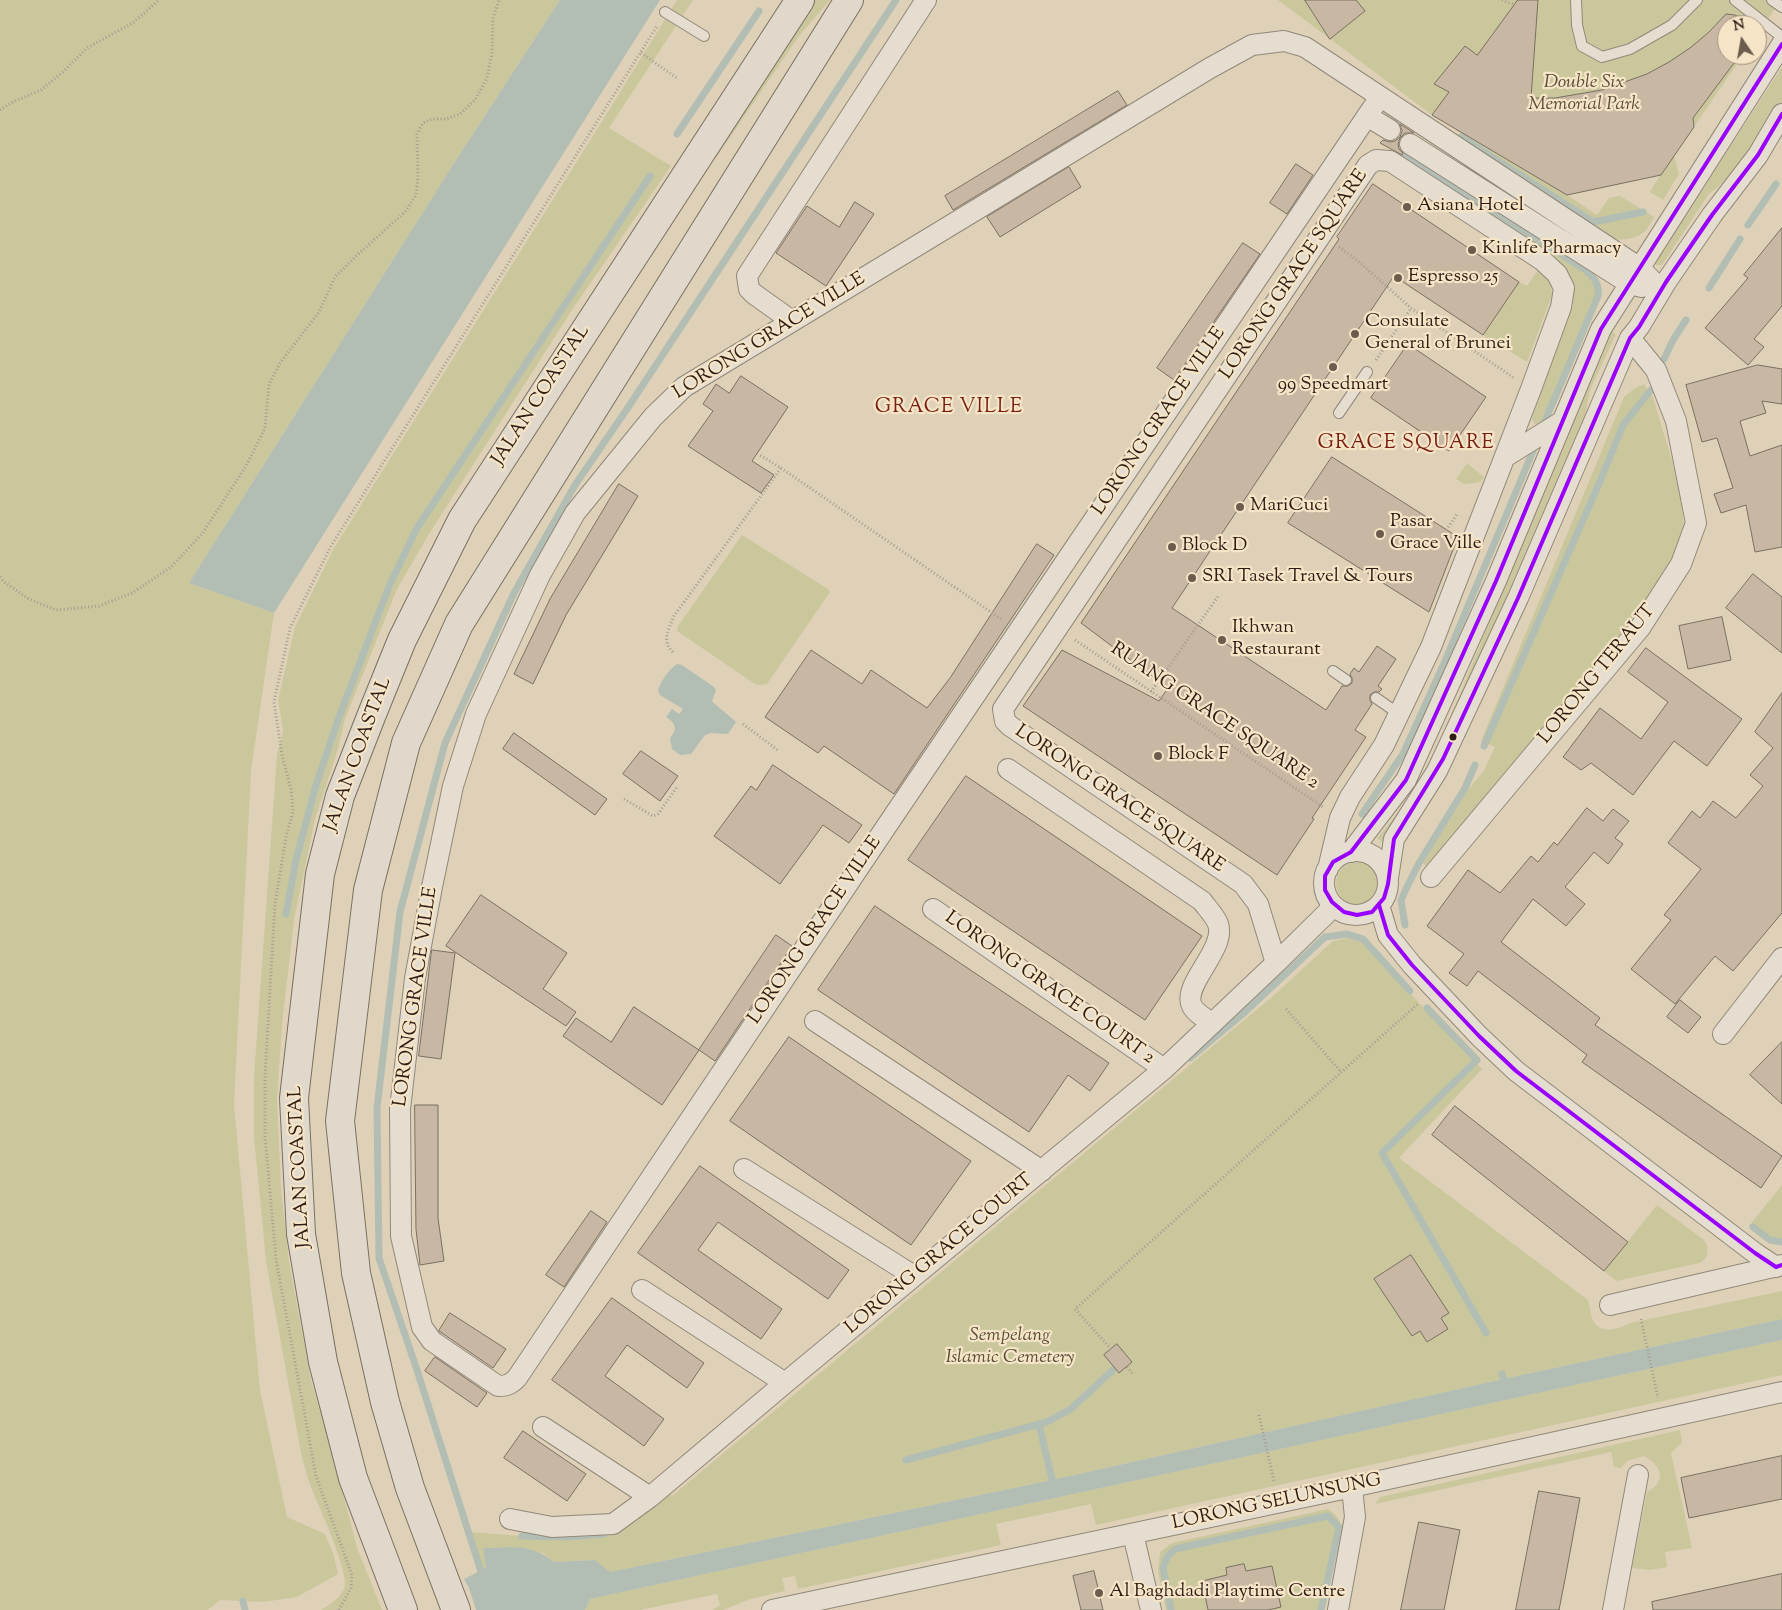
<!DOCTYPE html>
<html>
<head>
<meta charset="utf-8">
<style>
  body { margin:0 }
  #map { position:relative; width:1782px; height:1610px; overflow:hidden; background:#dfd1b7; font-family:"Sorts Mill Goudy",serif }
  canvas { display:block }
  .north { position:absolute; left:1717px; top:15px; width:50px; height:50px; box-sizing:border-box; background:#f5e4c6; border:1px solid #a5947f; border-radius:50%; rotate:348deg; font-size:14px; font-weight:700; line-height:20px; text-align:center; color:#2d1d15 }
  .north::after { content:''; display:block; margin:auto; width:18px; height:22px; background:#6b5c4e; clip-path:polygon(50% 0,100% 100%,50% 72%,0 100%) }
</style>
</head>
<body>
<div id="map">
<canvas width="1782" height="1610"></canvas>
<div class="north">N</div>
</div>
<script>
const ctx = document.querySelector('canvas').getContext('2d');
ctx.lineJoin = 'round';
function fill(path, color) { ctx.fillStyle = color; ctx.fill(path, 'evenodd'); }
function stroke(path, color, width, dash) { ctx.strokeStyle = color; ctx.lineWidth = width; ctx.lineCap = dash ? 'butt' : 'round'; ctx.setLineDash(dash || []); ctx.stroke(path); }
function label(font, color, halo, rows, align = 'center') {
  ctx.font = font + ' "Sorts Mill Goudy",serif'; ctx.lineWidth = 4.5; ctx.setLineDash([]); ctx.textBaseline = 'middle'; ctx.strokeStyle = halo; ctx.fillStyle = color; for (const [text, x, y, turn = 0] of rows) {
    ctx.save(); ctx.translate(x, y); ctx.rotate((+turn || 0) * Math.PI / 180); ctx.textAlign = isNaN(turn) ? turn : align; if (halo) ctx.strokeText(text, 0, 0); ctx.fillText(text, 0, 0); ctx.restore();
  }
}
fill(new Path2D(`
  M0,0H560L456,160L189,583L274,613L251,771L234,1104L260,1390L287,1517L325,1534L334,1556L338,1574L297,1597L263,1602L220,1600L208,1610H0Z
  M677,0H693L609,128L671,166L570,313L429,534L397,589L345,719L338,749L315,819L294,920L282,1025L277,1100L281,1189L289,1262L311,1380L336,1466L357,1548L382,1610H321C330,1605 339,1598 344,1589C351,1575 318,1505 311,1487C307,1478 305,1467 302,1458L266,1261L254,1137V1076L277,755L283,731L278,700L295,627L334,548L601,123Z
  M812,0H830L799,36L716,158L706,161Z
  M1278,0H1781L1757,35V25H1727V55H1743L1674,156L1679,174L1663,200L1650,192L1660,175L1567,195L1597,215L1609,198L1620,196L1654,217C1651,221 1649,227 1645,231C1636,240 1620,241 1609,238L1457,142L1462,132L1432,115Z
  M1782,67V106L1734,176L1720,185L1708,195L1662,265H1656V260Z
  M1451,179L1586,267C1596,275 1602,285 1600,298L1547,421L1539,426L1535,424L1532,420L1533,415L1573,304L1571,281L1567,271L1552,255L1445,188Z
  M1538,270C1548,277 1551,283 1552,295L1527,362L1483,335L1519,282L1527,286Z
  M1612,332L1615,333V336L1590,390L1583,426L1438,769L1389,847L1377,838C1431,780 1455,703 1486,631C1528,532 1569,433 1610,333Z
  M1644,384L1653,398L1680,487L1684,526L1679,549L1640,611L1434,858L1426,866L1423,863L1468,789L1483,772L1495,747L1481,741L1624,397L1635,388Z
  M1467,463L1484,477L1480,482L1475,483L1464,484L1456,479Z
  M742,535L828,589L830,592L767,684L760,685L755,684L677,631L678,626Z
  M1336 883a21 21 0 1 1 42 0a21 21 0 1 1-42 0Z
  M1347,938L1363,942L1419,1003L1482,1069L1399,1158L1588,1300C1590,1306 1590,1314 1593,1320C1600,1335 1619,1329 1630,1323L1782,1291V1319L1508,1378L1052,1480L610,1572L595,1560L553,1562L543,1553L483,1548L486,1569L480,1570L469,1532L522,1536L570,1537L606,1534L669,1493L672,1496L1273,996L1333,941Z
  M1782,1185V1244L1768,1240L1749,1226Z
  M1657,1205L1704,1240C1710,1249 1709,1257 1700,1263L1616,1281L1604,1271Z
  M1782,1340V1375L1096,1525L1091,1504L996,1524L1001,1545L798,1589L795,1576L782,1578L785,1591L750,1599L723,1610H712L720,1605L717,1594L640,1610H585L590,1599Z
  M1680,1430L1682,1443L1671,1453L1692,1548L1665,1552L1667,1567L1650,1570L1632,1568L1647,1492C1667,1481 1662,1466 1644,1456L1627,1461L1621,1468L1614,1467L1611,1452L1375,1504L1380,1497Z
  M1328,1509C1337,1515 1340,1518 1341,1529L1325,1610H1268L1281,1607L1272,1566L1246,1571L1244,1564L1226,1568L1227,1575L1202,1581L1208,1610H1166L1158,1571L1160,1552L1172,1543Z`), '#cac79d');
fill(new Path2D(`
  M560,0H660L274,613L189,583L456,160Z
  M677,664L682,665L714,687L716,690L712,701L715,704L736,722L728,734L711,733L705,735L691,754L680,755L672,749L670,738C678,729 676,723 666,717L672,709L679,714L683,709L660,695L658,691C660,682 670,668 677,664Z
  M1782,1319V1340L590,1599L585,1610H476L469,1588L464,1579L486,1568L483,1548C511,1548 530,1542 554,1562L595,1560L610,1572L1052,1480L1508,1378Z`), '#b2beb4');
stroke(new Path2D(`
  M677,134L759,11
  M1461,137L1593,222L1643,212
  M1403,153L1584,269C1594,276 1600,284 1598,296L1543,426
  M1748,225L1776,184
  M1709,288L1740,239
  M1664,359L1673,340L1686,320
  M1484,746L1601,479L1623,425L1651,390
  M1362,814L1403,754L1442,668L1533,451
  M286,914L296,860L316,785L339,717L390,584L417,528L650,176
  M1405,925L1401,900L1407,887L1419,863L1465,788L1475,765
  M1427,1008L1477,1060L1382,1153L1486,1333
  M1190,1058L1245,1012L1325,937L1347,934L1363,939L1410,991
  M1753,1227L1770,1240L1782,1242
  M1502,1374L1507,1388
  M1039,1425L1054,1487
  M906,1460L1047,1422L1071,1409L1113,1370
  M522,1536L570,1537L604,1534
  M483,1578L417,1370L379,1258L377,1108L400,912L445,743L514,593L575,485L627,409L896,0
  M243,1601L245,1610
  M1171,1610L1163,1568L1167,1557L1175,1549L1328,1516L1339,1527L1321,1610`), '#b2beb4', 7);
const building = new Path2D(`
  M1305,0H1356L1365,11L1330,39Z
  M1518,0H1538L1531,98H1555L1602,90L1647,74L1669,62L1690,48L1709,32L1726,14L1735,15L1743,19L1749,25H1727V55H1740L1693,118L1694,127L1661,175L1567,195L1432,115L1449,92L1434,84L1465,46L1477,55Z
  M1118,91L1127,105L953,210L945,196Z
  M1400,124L1414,133H1405L1400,138L1398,144L1399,149L1403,153L1402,155L1380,143L1383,140L1390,142L1395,141L1400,137L1402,131Z
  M1296,164L1313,175L1287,214L1270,203Z
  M1069,167L1081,187L1000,237L987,217Z
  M1373,184L1519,282L1483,335L1394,276L1172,608L1326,710L1342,686H1348L1352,683V678L1350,674L1354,668L1359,672L1377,646L1396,659L1378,686L1382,689L1379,692H1374L1370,695V700L1372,704L1355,730L1366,737L1312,818L1314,819L1277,875L1023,706L1062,650L1159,701L1168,688L1081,623L1339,239L1337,237Z
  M855,202L874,214L826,286L776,253L807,206L839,227Z
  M1782,228V306L1754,339L1764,347L1748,365L1705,328L1748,278L1744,275Z
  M1243,243L1260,254L1174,380L1157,368Z
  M1408,344L1486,397L1449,451L1371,398Z
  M1758,365L1782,369V404L1762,401L1766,413L1740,421L1750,456L1782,445V547L1755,552L1746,505L1721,513L1714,494L1733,488L1717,438L1702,442L1686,385Z
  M741,376L788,407L752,461L774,475L761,493L688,446L713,411L703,404L716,384L729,393Z
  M1332,457L1458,537L1429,612L1288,523Z
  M619,484L638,496L566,615L533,684L514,674L550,599Z
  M1037,544L1054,555L894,794L824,746L818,753L765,717L811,650L862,684L871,670L927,708L950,678Z
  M1753,574L1782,597V653L1726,608Z
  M1722,617L1731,660L1688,669L1679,626Z
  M1646,648L1742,719L1707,766L1674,741L1633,795L1591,763L1581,770L1563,757L1600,708L1641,739L1668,702L1628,672Z
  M1782,693V913L1733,971L1715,956L1675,1004L1631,969L1671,920L1664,915L1701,869L1668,843L1692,811L1700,818L1713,801L1736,818L1763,786L1750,775L1773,748L1755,732Z
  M514,733L607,799L595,815L503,749Z
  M641,751L678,776L660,801L623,774Z
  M773,765L862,825L849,843L823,825L780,884L714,836L751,786L756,790Z
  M966,776L1202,936L1145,1020L908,860Z
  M1587,808L1603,821L1613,809L1629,821L1615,838L1623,844L1608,864L1594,852L1565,887L1585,904L1566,926L1533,899L1501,942L1600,1018L1595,1025L1782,1156L1761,1188L1582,1062L1587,1055L1478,971L1467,986L1449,973L1464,954L1427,926L1468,870L1500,893L1531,856L1538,862L1554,842L1557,845Z
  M481,895L567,953L543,989L576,1012L566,1026L446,946Z
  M875,906L1109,1063L1090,1091L1068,1075L1029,1132L818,990Z
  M776,935L792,946L715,1061L699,1050Z
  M432,950L455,953L441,1059L419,1056Z
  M1680,1000L1701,1017L1688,1033L1667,1017Z
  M634,1007L699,1050L662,1105L563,1036L576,1018L611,1042Z
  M789,1037L971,1161L911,1245L730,1121Z
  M1782,1042V1104L1750,1075Z
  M415,1105H438V1218L444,1261L420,1265L416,1229Z
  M1455,1106L1628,1242L1604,1271L1432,1135Z
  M700,1166L849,1270L828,1299L718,1222L698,1250L782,1309L761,1339L638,1253Z
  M591,1211L607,1222L564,1287L546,1275Z
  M1411,1255L1449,1313L1441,1318L1448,1329L1427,1342L1420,1331L1412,1336L1374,1279Z
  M612,1298L704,1363L687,1388L627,1345L605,1376L664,1419L644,1446L552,1380Z
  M450,1313L506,1349L493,1368L439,1331Z
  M1117,1344L1132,1362L1119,1373L1104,1355Z
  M435,1357L487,1393L477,1407L425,1371Z
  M523,1431L586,1474L567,1501L504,1458Z
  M1782,1456V1499L1689,1518L1681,1478Z
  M1539,1491L1580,1498L1566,1574L1559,1610H1516Z
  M1419,1522L1460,1530L1444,1610H1401Z
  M1244,1564L1246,1571L1272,1566L1281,1607L1268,1610H1208L1202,1581L1227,1575L1226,1568Z
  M1094,1571L1103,1610H1081L1073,1576Z
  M1782,1574V1610H1653L1652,1602Z`);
fill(building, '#c8b7a3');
stroke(building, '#797062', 1);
const service = new Path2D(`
  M1576,0L1577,25L1582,46L1602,57L1630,49L1672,25L1697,0
  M1735,0L1782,37
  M1772,0L1782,7
  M665,12L704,36
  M1339,413L1367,372
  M1333,671L1346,680
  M1376,698L1399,714`);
const minor = new Path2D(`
  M1380,97L888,824L517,1378C511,1384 507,1386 498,1386L432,1341L422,1327L401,1236L400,1109L415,978L432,887L453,786L476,714L540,575L575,513L653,417L684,387L1210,68L1252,45L1284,41L1305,47L1640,268L1661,290
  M1367,116L1390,130
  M1410,144L1630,284L1642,287
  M792,321L754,294L749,289L747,276L926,0
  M1505,457L1561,422
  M1008,769L1202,901C1207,908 1215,916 1218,924C1227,949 1181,985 1192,1006C1195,1013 1207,1019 1212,1024
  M1324 883a32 32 0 1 1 64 0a32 32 0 1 1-64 0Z
  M1351,852L1406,780L1496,581L1601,329L1782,44
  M1431,877L1640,628L1681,564L1696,523L1676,421L1656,370L1630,338
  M1388,878L1394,839L1437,771L1518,598L1630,338L1639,327L1666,282L1712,215L1758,155L1782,114
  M1379,905L1388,935L1412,965L1479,1036L1516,1071L1755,1253L1776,1267
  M933,909L1164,1069
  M1276,963L1258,904L1243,884L1010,726L1005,721L1003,709L1368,165L1376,160L1390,161L1542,260L1557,274L1564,288L1561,307L1531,389L1431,647L1384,745L1350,797L1340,818L1328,869
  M815,1021L1042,1171
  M1723,1034L1782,958
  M744,1169L914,1276
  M642,1290L785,1383
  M1610,1305L1782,1265
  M543,1427L650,1497
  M510,1519L552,1527L613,1524L650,1497L785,1383L1164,1069L1276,963L1334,906
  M1133,1534L1151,1610
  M772,1610L1352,1487L1782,1392
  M1338,1610L1355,1517L1352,1487
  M1613,1610L1638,1475`);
const trunk = new Path2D(`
  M403,1610L353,1478L323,1362L301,1234L294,1098L320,874L340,796L372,714L402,640L462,520L800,0
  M456,1610L410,1488L385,1402L356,1273L340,1121L368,890L406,743L459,624L849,0`);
stroke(service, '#918879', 12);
stroke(minor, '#918879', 22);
stroke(trunk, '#797062', 30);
stroke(new Path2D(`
  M1502,0L1515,5
  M641,53L677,78
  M0,110L13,102L41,90L64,71L87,48L134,22L159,0
  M1339,247L1358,261L1411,308L1514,378
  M1376,360L1411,308
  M781,468L1001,619
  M1446,530L1458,513
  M0,577L4,582L29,599L56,610L99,606L132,593L171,567L202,534L246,466L265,428L269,384L280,363L319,312L335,277L356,256L405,212L416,195L418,177L417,134L423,123L432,119H446L460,114L475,100L487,78L492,52L493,18L499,0
  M1075,640L1323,807
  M673,652C661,641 669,629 674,616L781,468L758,454
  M1151,692L1219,595
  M743,724L779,751
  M624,799L653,816L658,814L677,787
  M1286,1009L1341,1072
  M1641,1319L1658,1398
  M1111,1349L1075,1309L1419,1003
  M1127,1367L1133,1374
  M1259,1415L1274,1481
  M339,1610L351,1588L352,1575L316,1476L276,1259L265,1136V1076L275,904L286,837L293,812L291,789L282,755L274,702L290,628L331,546L657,26`), '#a49c92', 3, [1, 2.5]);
stroke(service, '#e5ded0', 10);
stroke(minor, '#e5ded0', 20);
stroke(trunk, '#e0d8ca', 28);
stroke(new Path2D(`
  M1782,44L1601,329L1496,581L1406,780L1351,852L1333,862L1325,876V890L1332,902L1344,912L1357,915L1372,912L1384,898L1388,884L1394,839L1443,759L1518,598L1630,338L1639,327L1666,282L1712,215L1758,155L1782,114
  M1379,905L1388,935L1412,965L1479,1036L1516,1071L1755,1253L1776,1267L1782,1265`), '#90f', 4);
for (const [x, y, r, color] of [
  [1407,207,5,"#6b5c4e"],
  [1472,250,5,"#6b5c4e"],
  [1398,278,5,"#6b5c4e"],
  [1355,334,5,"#6b5c4e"],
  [1333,367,5,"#6b5c4e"],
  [1240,507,5,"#6b5c4e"],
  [1380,534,5,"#6b5c4e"],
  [1172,547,5,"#6b5c4e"],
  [1192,578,5,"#6b5c4e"],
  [1222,640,5,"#6b5c4e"],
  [1453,737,4.5,"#2d1d15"],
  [1158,756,5,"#6b5c4e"],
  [1099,1593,5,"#6b5c4e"]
]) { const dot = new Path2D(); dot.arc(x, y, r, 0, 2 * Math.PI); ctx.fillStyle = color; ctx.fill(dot); stroke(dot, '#f5e4c6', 2); }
label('italic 19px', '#574d38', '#f5e4c6', [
  ["Double Six",1584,84],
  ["Memorial Park",1584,106],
  ["Sempelang",1010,1337],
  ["Islamic Cemetery",1010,1359]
]);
label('19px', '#2d1d15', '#f5e4c6', [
  ["Asiana Hotel",1417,207],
  ["Kinlife Pharmacy",1482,250],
  ["Espresso 25",1408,278],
  ["Consulate",1365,323],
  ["General of Brunei",1365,345],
  ["99 Speedmart",1333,386,"center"],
  ["MariCuci",1250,507],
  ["Pasar",1390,523],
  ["Grace Ville",1390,545],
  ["Block D",1182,547],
  ["SRI Tasek Travel & Tours",1202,578],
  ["Ikhwan",1232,629],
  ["Restaurant",1232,651],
  ["Block F",1168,756],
  ["Al Baghdadi Playtime Centre",1109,1593]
], 'left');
label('19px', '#2d1d15', '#f5e4c6', [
  ["LORONG GRACE SQUARE",1295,275,-56],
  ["LORONG GRACE VILLE",770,337,-32],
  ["JALAN COASTAL",542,396,-57],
  ["LORONG GRACE VILLE",1160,422,-56],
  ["LORONG TERAUT",1598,675,-51],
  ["RUANG GRACE SQUARE 2",1214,717,34],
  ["JALAN COASTAL",359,755,-70],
  ["LORONG GRACE SQUARE",1119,800,34],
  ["LORONG GRACE VILLE",816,931,-56],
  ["LORONG GRACE COURT 2",1049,989,35],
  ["LORONG GRACE VILLE",417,997,-82],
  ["JALAN COASTAL",301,1167,-93],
  ["LORONG GRACE COURT",940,1255,-40],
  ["LORONG SELUNSUNG",1277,1503,-12]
]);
ctx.letterSpacing = '1px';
label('20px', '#7a1f14', '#f5e4c6', [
  ["GRACE VILLE",949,409],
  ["GRACE SQUARE",1406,445]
]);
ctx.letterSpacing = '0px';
</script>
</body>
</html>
